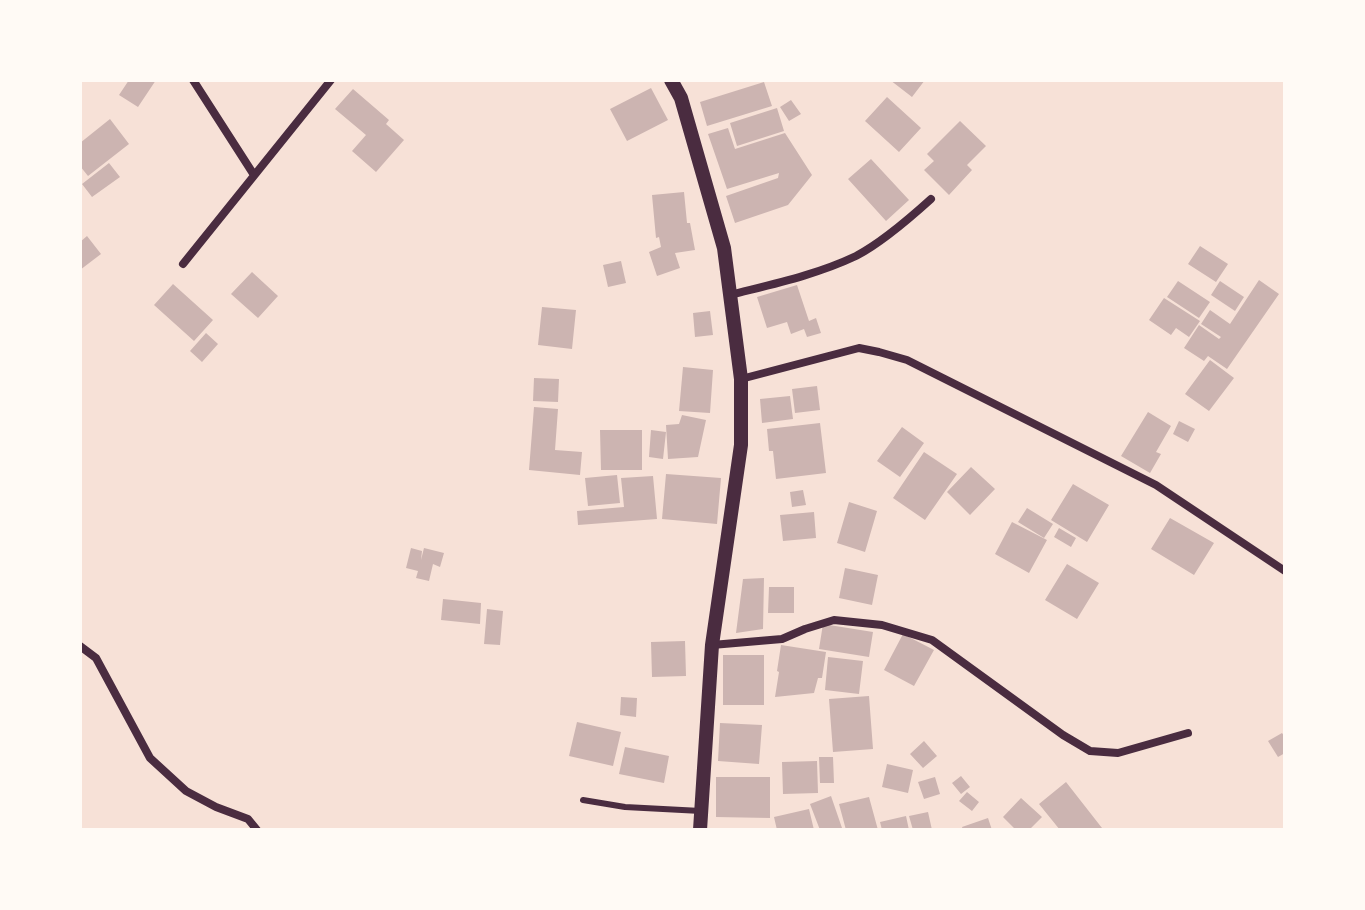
<!DOCTYPE html>
<html>
<head>
<meta charset="utf-8">
<style>
  body { margin:0 }
  #map { position:relative; width:1365px; height:910px; overflow:hidden; background:#f7e1d7; font-family:"Asap Condensed",sans-serif }
  canvas { display:block }
  .frame { position:absolute; inset:0; border:82px solid #fffaf5; pointer-events:none }
</style>
</head>
<body>
<div id="map">
<canvas width="1365" height="910"></canvas>
<div class="frame"></div>
</div>
<script>
const c = document.querySelector('canvas').getContext('2d');
c.lineJoin = 'round';
function paint(path, color) {
  c.fillStyle = color;
  c.fill(path, 'evenodd');
}
function trace(path, color, width, dash) {
  c.strokeStyle = color;
  c.lineWidth = width;
  c.lineCap = dash ? 'butt' : 'round';
  c.setLineDash(dash || []);
  c.stroke(path);
}
paint(new Path2D(`
  M129,80H156L138,107L119,95Z
  M890,80H925L912,97Z
  M764,82L772,106L707,126L700,102Z
  M651,88L668,120L627,141L610,109Z
  M353,89L389,120L386,124L404,140L376,172L352,151L366,135L335,109Z
  M887,97L921,128L899,152L865,121Z
  M791,100L801,114L789,121L780,107Z
  M777,108L784,131L737,146L730,123Z
  M110,119L129,144L88,176L80,166V143Z
  M960,121L986,146L967,165L972,170L949,195L924,170L934,161L927,154Z
  M728,128L735,149L785,133L812,175L788,205L735,223L726,196L778,178L779,173L727,189L708,134Z
  M871,159L909,200L886,221L848,179Z
  M109,163L120,177L92,197L82,184Z
  M684,192L687,223H690L695,250L675,253L680,268L657,276L649,252L661,247L659,237L656,238L652,195Z
  M87,236L101,254L80,270V242Z
  M1200,246L1228,264L1216,282L1188,264Z
  M621,261L626,283L608,287L603,265Z
  M252,272L278,296L258,318L231,294Z
  M1259,280L1279,294L1227,369L1208,356L1204,361L1184,348L1199,325L1219,339L1221,337L1201,324L1210,310L1230,324Z
  M1178,281L1210,302L1199,318L1167,297Z
  M1220,281L1244,297L1235,311L1211,295Z
  M173,284L213,320L194,341L154,305Z
  M797,285L809,321L816,318L821,333L807,337L804,329L791,334L787,322L767,328L757,297Z
  M1164,298L1200,321L1189,337L1176,328L1171,335L1149,320Z
  M542,307L576,310L572,349L538,345Z
  M710,311L713,335L695,337L693,313Z
  M206,333L218,344L202,362L190,351Z
  M1210,360L1234,378L1209,411L1185,394Z
  M683,367L713,370L710,413L679,411Z
  M534,378L559,379L558,402L533,401Z
  M817,386L820,410L795,413L792,389Z
  M790,396L793,419L762,423L760,399Z
  M534,407L558,409L555,450L582,452L580,475L529,470Z
  M1148,412L1171,426L1156,452L1161,454L1150,473L1121,456Z
  M682,415L706,420L698,457L668,459L666,425L679,424Z
  M1179,421L1195,429L1188,442L1173,434Z
  M820,423L826,473L776,479L773,451H769L767,429Z
  M902,427L924,443L900,477L877,461Z
  M600,430H642V470H601Z
  M651,430L666,432L663,459L649,457Z
  M924,452L957,474L925,520L893,498Z
  M971,467L995,489L970,515L947,492Z
  M666,474L721,478L717,524L662,519Z
  M617,475L620,503L588,506L585,478Z
  M653,476L657,519L578,525L577,511L624,507L621,478Z
  M1073,484L1109,505L1087,542L1051,520Z
  M803,490L806,505L792,507L790,492Z
  M849,502L877,511L865,552L837,543Z
  M1027,508L1053,524L1044,538L1018,522Z
  M814,512L816,538L783,541L780,515Z
  M1170,518L1214,543L1194,575L1151,549Z
  M1012,522L1047,540L1029,573L995,554Z
  M1059,528L1076,538L1071,547L1054,537Z
  M411,548L422,551L421,560L424,548L444,553L440,567L433,564L429,581L416,578L418,571L406,568Z
  M1067,564L1099,583L1077,619L1045,600Z
  M845,568L878,575L872,605L839,598Z
  M764,578L763,629L736,633L743,579Z
  M769,587H794V613H768Z
  M443,599L481,603L480,624L441,620Z
  M487,609L503,611L500,645L484,644Z
  M823,624L873,632L869,657L819,649Z
  M903,634L934,650L914,686L884,670Z
  M685,641L686,676L652,677L651,642Z
  M781,645L826,652L822,678H818L814,693L775,697L779,672L777,671Z
  M723,655H764V705H723Z
  M828,657L863,661L859,694L825,690Z
  M869,696L873,749L833,752L829,699Z
  M621,697L637,698L636,717L620,715Z
  M577,722L621,732L613,766L569,756Z
  M720,723L762,725L759,764L718,761Z
  M1282,733L1285,737V753L1278,757L1268,741Z
  M924,741L937,756L923,768L910,754Z
  M625,747L669,756L664,783L619,774Z
  M819,757H833L834,783H820Z
  M817,761L818,793L783,794L782,762Z
  M887,764L913,770L908,793L882,787Z
  M961,776L970,787L961,794L952,783Z
  M716,777H770V818L716,817Z
  M935,777L940,794L924,799L918,782Z
  M1066,782L1102,828L1100,830H1060L1039,804Z
  M967,792L979,802L972,811L959,801Z
  M831,796L842,828L836,830H820L810,804Z
  M869,797L878,830H846L839,804Z
  M1021,798L1042,817L1029,830H1016L1003,817Z
  M809,809L814,830H777L774,817Z
  M928,812L932,830H913L909,816Z
  M906,816L909,830H882L880,822Z
  M988,818L992,830H963L962,827Z`), '#ccb4b1');
trace(new Path2D(`
  M583,800L625,807L701,811`), '#4a2c40', 6);
trace(new Path2D(`
  M193,80L254,175
  M183,264L331,80
  M730,295C773,284 816,275 856,256C881,243 910,218 931,199
  M741,379L859,348L879,352L907,360L1156,485L1285,571
  M712,645L782,639L805,629L834,620L882,625L932,640L1063,735L1090,751L1118,753L1188,733
  M80,646L96,658L150,758L186,791L216,807L248,819L257,830`), '#4a2c40', 8);
trace(new Path2D(`
  M671,80L681,98L724,248L741,379V445L712,645L700,830`), '#4a2c40', 14);
</script>
</body>
</html>
